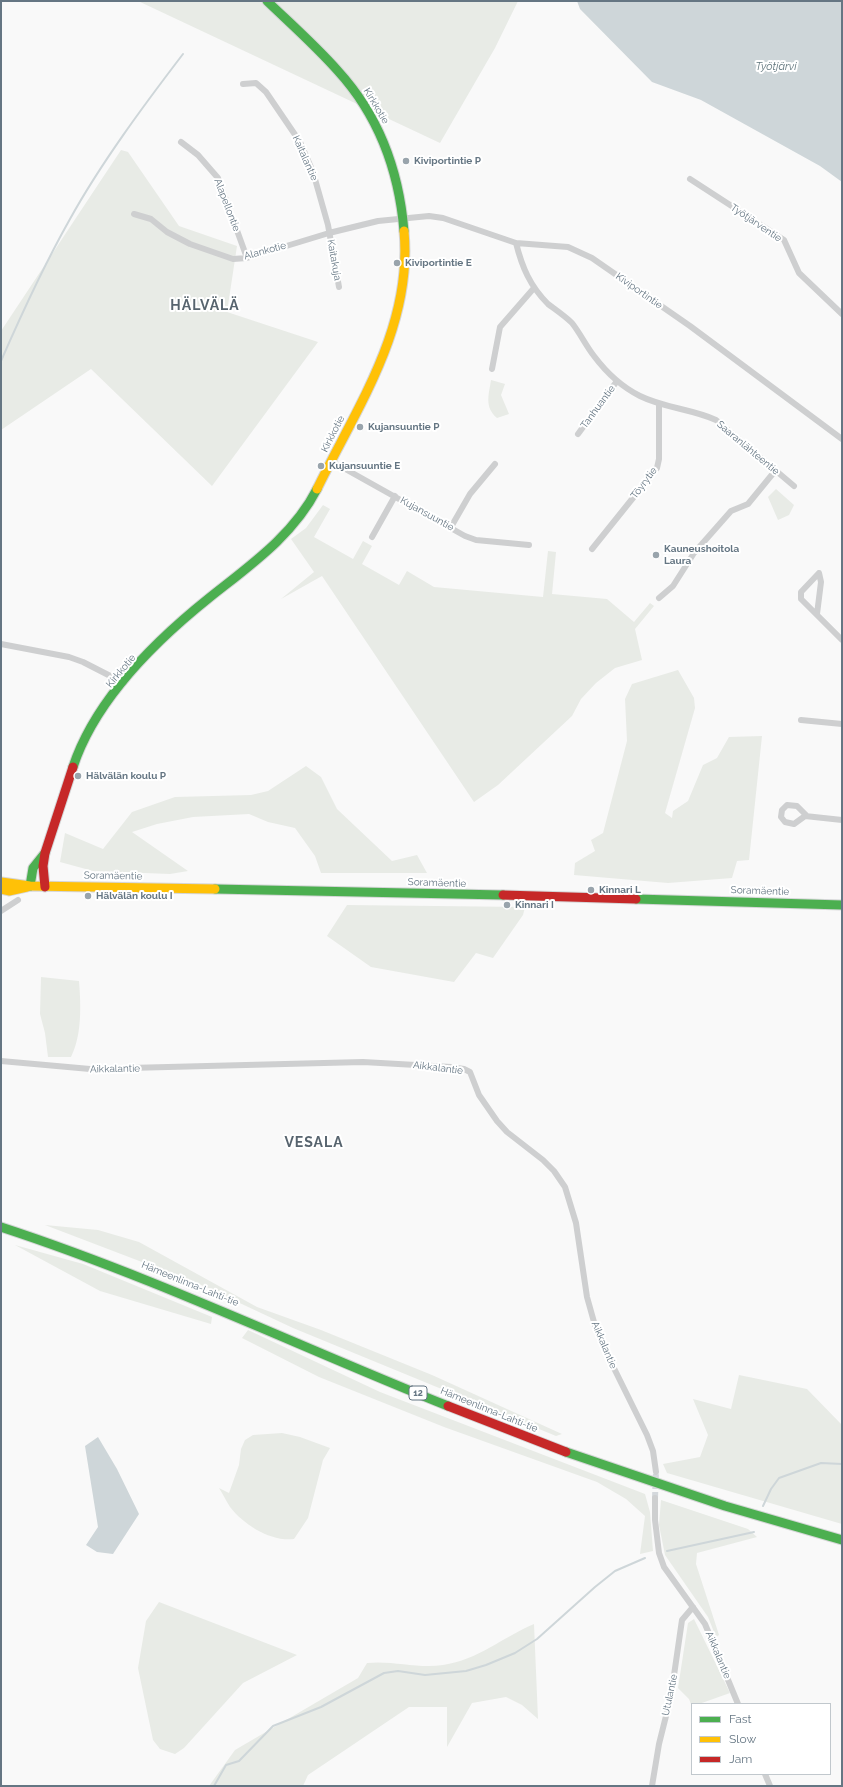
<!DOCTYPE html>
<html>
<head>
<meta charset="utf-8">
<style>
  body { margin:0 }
  #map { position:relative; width:843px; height:1787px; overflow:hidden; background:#f9f9f9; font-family:Raleway,sans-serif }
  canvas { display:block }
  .frame { position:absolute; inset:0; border:2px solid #657683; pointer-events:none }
  .legend { position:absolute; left:691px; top:1703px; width:140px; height:72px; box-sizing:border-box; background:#fff; border:1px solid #c1c8cd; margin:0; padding:5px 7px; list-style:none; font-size:12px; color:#657683 }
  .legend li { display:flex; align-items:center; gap:8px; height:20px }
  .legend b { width:20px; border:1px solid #c1c8cd }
</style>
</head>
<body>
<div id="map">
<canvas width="843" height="1787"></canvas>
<div class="frame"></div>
<ul class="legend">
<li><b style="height:5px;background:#4caf50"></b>Fast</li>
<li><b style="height:5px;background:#ffc107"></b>Slow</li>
<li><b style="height:5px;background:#c62828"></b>Jam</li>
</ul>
</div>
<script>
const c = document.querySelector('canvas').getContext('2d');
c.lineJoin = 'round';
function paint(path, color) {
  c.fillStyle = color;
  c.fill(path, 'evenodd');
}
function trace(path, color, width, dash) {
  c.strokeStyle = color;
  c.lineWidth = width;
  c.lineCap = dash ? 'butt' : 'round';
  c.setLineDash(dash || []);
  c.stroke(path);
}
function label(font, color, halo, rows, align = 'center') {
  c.font = font + ' Raleway,sans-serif';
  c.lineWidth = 4;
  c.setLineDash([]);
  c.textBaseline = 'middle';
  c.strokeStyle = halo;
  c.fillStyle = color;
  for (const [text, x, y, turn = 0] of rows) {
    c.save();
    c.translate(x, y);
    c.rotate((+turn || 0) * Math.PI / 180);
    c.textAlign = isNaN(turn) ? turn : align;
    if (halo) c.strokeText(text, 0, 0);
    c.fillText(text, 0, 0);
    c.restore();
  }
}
paint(new Path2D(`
  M138,1H518L495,48L440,143Z
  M121,150L128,152L179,226L237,246L227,312L318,342L212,486L91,369L1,430V331Z
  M491,380L505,384L501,395L509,414L497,418C484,407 489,394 491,380Z
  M776,489L794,505L789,515L778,520L768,497Z
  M323,505L330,509L314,537L353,559L363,541L372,546L362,564L399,585L407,571L434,587L543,597L548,551L556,552L552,594L607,599L634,622L650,603L654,606L635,629L642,660L615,668L596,683L581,699L572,716L498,785L474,802L322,576L281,599L314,572L291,539L306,528Z
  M678,670L694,698L695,708L665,813L672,818L673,811L688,801L703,765L717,758L729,737L762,736L749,860L737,861L732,878L668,883L574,875L575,863L595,851L591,840L603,833L627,741L625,699L632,684Z
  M306,766L321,777L337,809L392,861L417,855L427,873H321L315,856L295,828L268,822L249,814L193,817L157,824L132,832L188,871L170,874L93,871L60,862L65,833L103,849L132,812L175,797L251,795L268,791Z
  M347,905L525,907L523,915L493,958L476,953L454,982L371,967L327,936Z
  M41,977L79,981C81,1006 82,1035 71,1057H48L45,1033L40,1014Z
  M45,1225L98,1230L139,1242L257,1307L321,1330L432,1375L562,1434L556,1436L293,1328L197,1283Z
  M15,1245L83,1264L212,1317L211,1324L100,1291Z
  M248,1330L380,1392L645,1494L650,1512L653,1551L640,1554L645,1516L626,1499L597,1482L444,1427L319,1377L242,1338Z
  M739,1375L807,1389L842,1425V1524L667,1473L663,1464L700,1457L708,1435L693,1399L731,1409Z
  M282,1433L300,1437L330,1448L323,1460L308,1518L294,1539C271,1542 244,1525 230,1507C226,1501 223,1494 219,1488L229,1493L239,1465L241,1449L245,1440L253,1435Z
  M661,1500L748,1529L757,1537L697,1553L696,1564L719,1635L716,1637L708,1617L665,1555L659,1525Z
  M159,1602L297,1655L243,1683L184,1748L175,1754L160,1749L153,1740L138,1668L146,1621Z
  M694,1619L730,1693L699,1704H692V1707L689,1699L678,1688L688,1623Z
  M534,1624L538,1719L522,1705L506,1697L472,1703L447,1747V1707H409L308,1775L303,1786H209L235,1750L358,1678L367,1663C392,1660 418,1669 443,1665C478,1660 503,1637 534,1624Z`), '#e8ebe6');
paint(new Path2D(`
  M577,1H842V182L820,166L701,100L652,82L580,9Z
  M98,1437L117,1469L139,1514L113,1554L97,1552L86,1545L98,1527L85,1446Z`), '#ced6d9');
trace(new Path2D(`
  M1,361C22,313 44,265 70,219C101,163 144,105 183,54
  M763,1506L771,1489L779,1478L821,1463L842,1464
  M667,1551L754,1532
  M214,1786L226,1765L239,1761L273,1726L321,1707L384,1673L398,1671L425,1675L466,1671L486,1665L515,1653L537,1639L595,1587L615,1571L645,1558`), '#ced6d9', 2);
trace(new Path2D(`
  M655,1498L656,1472`), '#d4d8dc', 6, [6, 3]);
const fast = new Path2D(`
  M267,1C291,24 316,46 338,71C379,116 399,171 404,231
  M73,767C95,700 154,642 209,598C249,566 293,536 317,489
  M30,886L33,868L45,853
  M215,889L503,895
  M636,899L842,905
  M1,1227C154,1277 298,1346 448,1406
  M566,1452L725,1506L842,1540`);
const slow = new Path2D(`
  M317,489C357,407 413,327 404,231
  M1,882L30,886L215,889
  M1,889L9,891L27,887`);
const jam = new Path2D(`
  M45,887L43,866L45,853L73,767
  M503,895L636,899
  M448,1406L566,1452`);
trace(fast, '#d5d6d7', 11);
trace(slow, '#d5d6d7', 11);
trace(jam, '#d5d6d7', 11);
trace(new Path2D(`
  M243,84L256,83L266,92L300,142L313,172L328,225L339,287
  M181,142L198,155L218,178L247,258
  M690,179L784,240L799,273L842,314
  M134,214L151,219L167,232L190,244L233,259L247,258L329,233L378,221L429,216L443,218L516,243L568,247L592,258L690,326L842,439
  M516,243C522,267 530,286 548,304C556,310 565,316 572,323C580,333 586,346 594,356C606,372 622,387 640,396C664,408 692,409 716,420L794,486
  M492,369L500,327L534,288
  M578,434L617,381
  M331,461L465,536L476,540L529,545
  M451,527L470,494L495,464
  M372,537L395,496
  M592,549L657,468L659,459V404
  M659,598L673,586L694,553L731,511L748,504L775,471
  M817,614L821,582L819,573L801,592V599L842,640
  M1,644L69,657L83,662L124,683
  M801,720L842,724
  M807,816L797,806L787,805L782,810L781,817L785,822L794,824L805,816L842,820
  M1,911L18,900
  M1,1061L90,1069L363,1062L451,1067L464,1069L470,1072L479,1095L497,1121L507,1132L543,1160L554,1171L565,1187L576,1223L587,1297L594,1322L601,1342L647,1435L653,1451L656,1472
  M655,1498V1520L659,1553L664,1567L705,1624L738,1704
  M765,1774L770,1786
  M652,1786L659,1744L671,1696L682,1620L693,1607`), '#cecfd0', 6);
trace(fast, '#4caf50', 9);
trace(slow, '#ffc107', 9);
trace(jam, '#c62828', 9);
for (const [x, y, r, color] of [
  [406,161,4,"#99a4ac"],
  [397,263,4,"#99a4ac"],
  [360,427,4,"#99a4ac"],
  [321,466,4,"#99a4ac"],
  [656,555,4,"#99a4ac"],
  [78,776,4,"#99a4ac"],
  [591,890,4,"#99a4ac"],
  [88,896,4,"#99a4ac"],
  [507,905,4,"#99a4ac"]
]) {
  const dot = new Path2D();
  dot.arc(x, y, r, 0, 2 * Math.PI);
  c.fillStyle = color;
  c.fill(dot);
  trace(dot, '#fff', 1.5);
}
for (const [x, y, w] of [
  [418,1393,18]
]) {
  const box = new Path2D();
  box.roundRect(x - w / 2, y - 7, w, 14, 3);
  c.fillStyle = '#fff';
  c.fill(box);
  trace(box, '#657683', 1);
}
label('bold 9px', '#657683', null, [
  ["12",418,1393]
]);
label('10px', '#657683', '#fff', [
  ["Kirkkotie",376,106,59],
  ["Kaitalantie",305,158,66],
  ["Alapellontie",227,205,69],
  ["Työtjärventie",756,223,34],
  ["Alankotie",265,251,-15],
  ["Kaitakuja",334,260,80],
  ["Kiviportintie",639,291,35],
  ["Tanhuantie",598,407,-54],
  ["Kirkkotie",333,434,-63],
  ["Saaranlähteentie",748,448,40],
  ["Töyrytie",644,483,-53],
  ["Kujansuuntie",427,514,29],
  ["Kirkkotie",121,671,-50],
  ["Soramäentie",113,876,1],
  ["Soramäentie",437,883,2],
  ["Soramäentie",760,891,2],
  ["Aikkalantie",438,1068,7],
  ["Aikkalantie",115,1069,-1],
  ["Hämeenlinna-Lahti-tie",190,1284,22],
  ["Aikkalantie",604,1345,67],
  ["Hämeenlinna-Lahti-tie",489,1410,22],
  ["Aikkalantie",718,1655,67],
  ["Utulantie",670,1695,-78]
]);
label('bold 10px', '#657683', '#fff', [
  ["Kiviportintie P",414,161],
  ["Kiviportintie E",405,263],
  ["Kujansuuntie P",368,427],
  ["Kujansuuntie E",329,466],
  ["Kauneushoitola",664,549],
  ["Laura",664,561],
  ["Hälvälän koulu P",86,776],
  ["Kinnari L",599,890],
  ["Hälvälän koulu I",96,896],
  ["Kinnari I",515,905]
], 'left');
label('italic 11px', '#60757c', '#fff', [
  ["Työtjärvi",776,67]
]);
c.letterSpacing = '1px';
label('bold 14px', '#57646e', '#fff', [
  ["HÄLVÄLÄ",205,306],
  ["VESALA",314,1143]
]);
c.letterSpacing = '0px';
</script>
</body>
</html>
